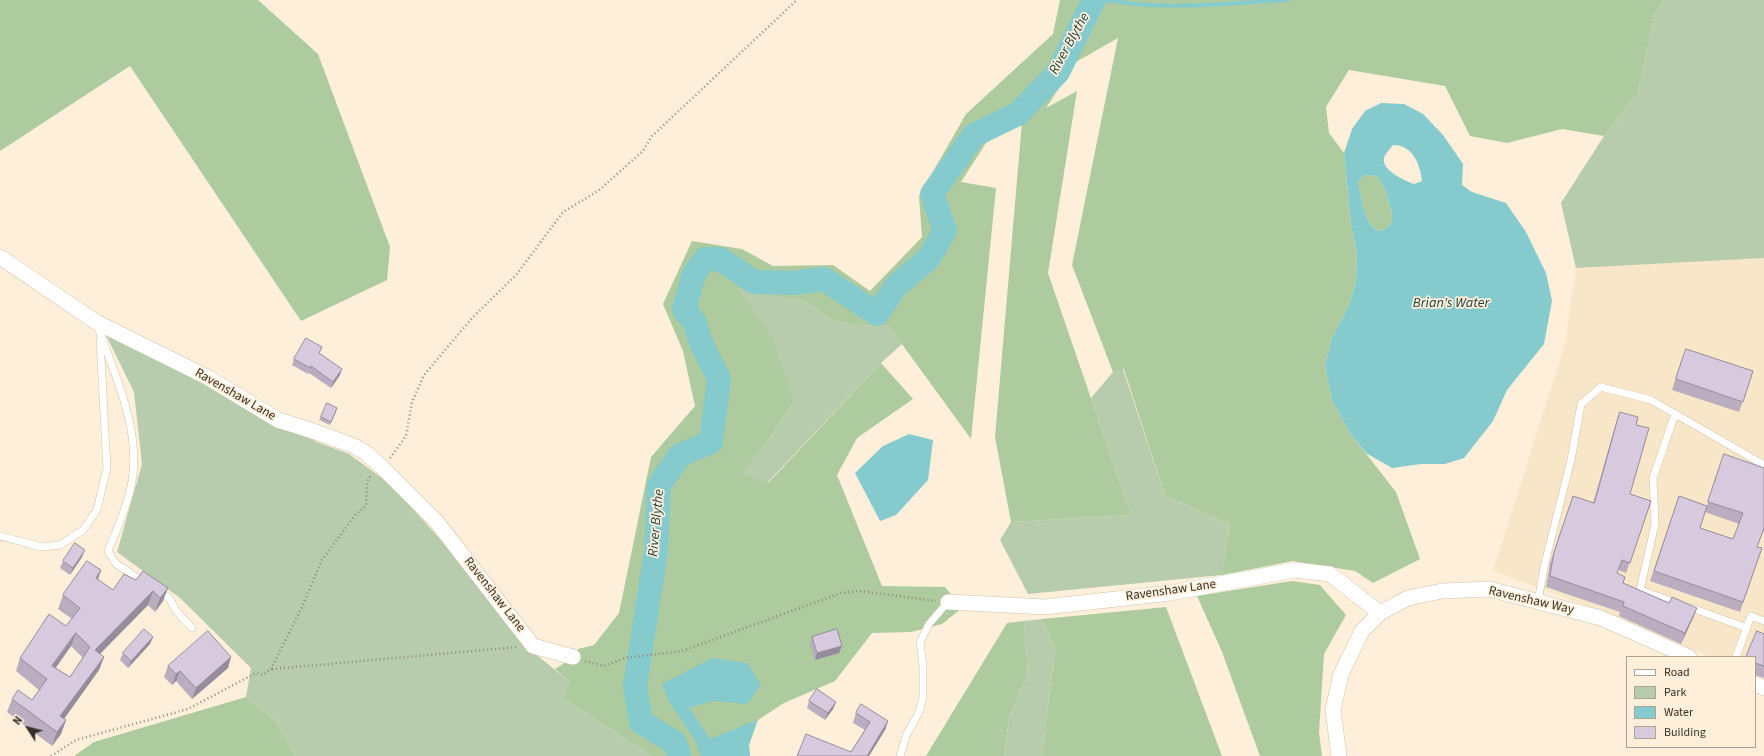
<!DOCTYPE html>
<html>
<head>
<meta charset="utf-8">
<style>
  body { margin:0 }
  #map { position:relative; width:1764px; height:756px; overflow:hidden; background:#fdefd9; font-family:"Source Sans 3",sans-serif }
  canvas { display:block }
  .legend { position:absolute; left:1626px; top:656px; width:130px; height:92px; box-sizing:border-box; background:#fdefd9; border:1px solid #ada392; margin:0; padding:5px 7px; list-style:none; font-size:12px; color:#363128 }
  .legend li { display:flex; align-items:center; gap:8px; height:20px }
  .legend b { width:20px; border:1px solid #ada392 }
  .north { position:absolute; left:8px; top:708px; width:40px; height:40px; -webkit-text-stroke:3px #fdefd9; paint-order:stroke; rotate:306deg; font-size:11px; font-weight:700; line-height:16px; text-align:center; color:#363128 }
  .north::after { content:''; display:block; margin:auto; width:14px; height:18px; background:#363128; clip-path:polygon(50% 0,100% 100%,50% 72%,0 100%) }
</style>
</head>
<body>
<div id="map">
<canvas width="1764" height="756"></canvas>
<ul class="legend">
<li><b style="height:5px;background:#fff"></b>Road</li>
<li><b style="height:11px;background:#b7ccac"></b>Park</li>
<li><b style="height:11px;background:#85cacd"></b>Water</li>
<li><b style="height:11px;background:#d7c9de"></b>Building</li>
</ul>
<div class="north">N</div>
</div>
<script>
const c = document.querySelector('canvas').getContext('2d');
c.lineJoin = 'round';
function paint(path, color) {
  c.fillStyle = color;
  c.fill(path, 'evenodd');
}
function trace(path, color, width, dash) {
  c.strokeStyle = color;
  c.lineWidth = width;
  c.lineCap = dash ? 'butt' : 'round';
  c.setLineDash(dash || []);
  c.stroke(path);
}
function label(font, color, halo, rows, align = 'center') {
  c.font = font + ' "Source Sans 3",sans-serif';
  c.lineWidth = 3.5;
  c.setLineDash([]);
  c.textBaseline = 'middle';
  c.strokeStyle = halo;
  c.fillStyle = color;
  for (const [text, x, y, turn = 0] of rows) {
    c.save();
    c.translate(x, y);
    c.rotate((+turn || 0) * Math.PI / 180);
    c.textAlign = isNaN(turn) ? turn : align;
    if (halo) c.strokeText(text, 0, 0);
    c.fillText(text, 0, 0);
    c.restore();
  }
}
paint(new Path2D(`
  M1764,258V679L1755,676V657H1710L1577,602L1493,571L1565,344L1576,268Z`), '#f8e6c9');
paint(new Path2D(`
  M1664,0H1764V258L1576,268L1561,203L1604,136L1638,93L1655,13Z
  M736,287L804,301L831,319L857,326L888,325L902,344L881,363L768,482L740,474L770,438L794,401Z
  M105,333L317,442L349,454L390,484L440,539L528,648L570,682L561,697L652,756H295L277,722L246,697L251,668L180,598L117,552L142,464L134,392Z
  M1123,369L1165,496L1230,524L1222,575L1028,594L1000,540L1011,522L1131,515L1091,398L1113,372Z
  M1042,619L1055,648L1042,756H1004L1009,718L1028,672L1024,621Z`), '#b7ccac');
paint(new Path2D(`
  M0,0H258L318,54L390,247L387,280L301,321L130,66L0,151Z
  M1060,0H1664L1655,13L1638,93L1604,136L1562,129L1507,143L1470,136L1445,86L1349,70L1326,107L1329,133L1344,153L1351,225L1357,253L1356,281L1349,305L1332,338L1325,367L1332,400L1350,433L1396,492L1420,559L1373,583L1355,571L1293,561L1222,575L1230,524L1165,496L1124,369L1113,372L1072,265L1118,38L1076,62L1046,108L1077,91L1048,273L1131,515L1011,522L995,437L1022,122L986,143L961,182L996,188L971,439L888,325L857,326L831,319L804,301L737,288L772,337L794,401L770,438L741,474L769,482L881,363L913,399L857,438L837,475L882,586L945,587L962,608L942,624L911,632L872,633L835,681L784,703L758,720L749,745L750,756H652L561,697L570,682L555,669L569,660L578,649L594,645L619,613L651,457L695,406L683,351L663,304L692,241L742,249L773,266L833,265L870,291L922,237L919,196L966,114L1053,34Z
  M1364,175L1376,176C1385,187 1385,188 1388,201C1393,216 1397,227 1378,231C1363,223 1362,198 1358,182Z
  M1292,581L1320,585L1346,615L1324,654L1319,732L1322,756H1260L1222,652L1197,596Z
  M1166,607L1222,756H1042L1055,648L1042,619Z
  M1024,621L1028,672L1009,718L1004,756H926L1007,623Z
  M246,697L277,722L295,756H74L94,742Z`), '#adcb9e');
paint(new Path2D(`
  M1381,103L1404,104L1423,114L1443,135L1463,164L1462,185L1472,192L1506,203L1526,232L1546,273L1552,301L1544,344L1507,390L1493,421L1464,458L1445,464H1421L1392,468L1366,453L1350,433L1332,400L1325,367L1332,338L1349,305L1356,281L1357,253L1351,225L1344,153L1352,129L1365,111ZM1393,145C1413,145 1420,164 1422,181L1414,184C1405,181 1381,170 1384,158C1385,154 1390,149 1393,145ZM1364,175L1376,176C1385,186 1385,189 1388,201C1393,215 1397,227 1378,231C1363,223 1362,198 1358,182Z
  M909,434L933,440L928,480L896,515L880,521L855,473L883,446Z
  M712,658L747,663L761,685L747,704L712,701L689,708L710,739L757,720L749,745L750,756H701L695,740L669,702L662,684Z`), '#85cacd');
trace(new Path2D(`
  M1106,0C1163,11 1229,3 1288,0`), '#85cacd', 4);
trace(new Path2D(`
  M679,756L675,743L641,722L635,686L656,551L659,485L680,455L711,442L719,379L701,343L695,323L684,309L694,274L705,259H720L754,282L793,283L824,279L877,314L896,286L928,259L945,231L932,194L974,135L1018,114L1058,72L1094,0`), '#85cacd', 24);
const lane = new Path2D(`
  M97,324C114,374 141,428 132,481C128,505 117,529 108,551L116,564L146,583
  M1675,414L1653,478L1655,524L1640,590L1679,604
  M0,536L41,547L60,545L83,530L97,510L107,468L100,341
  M158,591L169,598L177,612L192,628
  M1538,602L1544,567L1571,460L1581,404L1601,387L1651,400L1764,465
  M1689,607L1747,628
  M1736,657L1751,616L1764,621
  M900,756L906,736L919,712L923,697V666L920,642L929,624L948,602`);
const street = new Path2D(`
  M0,257L96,322L207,377L278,420L313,431L354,446L366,453L382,467L436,521L533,646L573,657
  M948,602L1045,607L1170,593L1295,570L1330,574L1380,613
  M1755,684L1764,688
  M1339,756L1333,710L1341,674L1362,631L1380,613L1408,598L1442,591L1489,589L1601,618L1689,657`);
trace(lane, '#cfc2ac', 8);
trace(street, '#cfc2ac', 16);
trace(new Path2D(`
  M390,458L406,436L412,402L424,375L472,318L516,275L563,212L598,191L643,151L652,136L797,0
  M585,661L604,666L625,658L682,651L841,593L860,591L936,601
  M272,669L518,647
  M51,756L76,740L188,709L256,673L263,675L271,669L302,607L322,560L356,514L366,506L367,482L371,475`), '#92897a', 2.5, [1, 3]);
trace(lane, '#fff', 7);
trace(street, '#fff', 15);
paint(new Path2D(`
  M319,353L340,375L331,388L309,373L308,374L292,365L294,359Z
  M1682,359L1753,371L1739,412L1672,390Z
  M336,412L330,425L319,420L321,417Z
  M1620,412L1636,425L1630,494L1651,501L1626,573L1618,570L1617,573L1623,583L1669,603L1697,608L1693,618L1681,644L1619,616L1620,612L1546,587L1550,563L1573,496L1593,503L1616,423Z
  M1720,465L1764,468V532H1763L1757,547L1762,548L1740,612L1650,581L1679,496L1707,506ZM1705,512L1739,524L1733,539L1700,528Z
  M82,557L70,575L60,568L63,561Z
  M101,570L98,580L113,590L136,580L143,571L163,601L155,612L148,605L100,654L104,657L99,670L64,719L66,720L61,734L52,746L7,712L12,699L32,700L39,690L16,671L20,658L66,626L72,619L58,609L63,595ZM71,646L83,658L70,677L56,668Z
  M1764,634V678L1755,675V657Z
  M153,637L150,644L128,668L120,660L123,653Z
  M812,637L842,646L839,653L815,660L810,644Z
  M231,657L228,668L192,699L176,681L172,685L164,677L168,666Z
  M809,701L836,702L833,709L825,720L807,708Z
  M856,713L888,721L885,730L869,756H797L851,752L865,730L853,723Z`), '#b9adbf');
paint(new Path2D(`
  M342,369L340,375L331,388L333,382Z
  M85,550L82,557L70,575L73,568Z
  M101,570L96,584V578Z
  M168,588L163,601L155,612L160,598Z
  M153,591L148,605L90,664L95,650Z
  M1697,608L1693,618L1681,644L1685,633Z
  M76,633L71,646L47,679L52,666Z
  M153,637L150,644L128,668L131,661Z
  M842,646L839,653L815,660L817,653Z
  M104,657L99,670L56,730L60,716Z
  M231,657L228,668L192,699L196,688Z
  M180,671L176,681L172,685L176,674Z
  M836,702L833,709L825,720L828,713Z
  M66,720L61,734L52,746L57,732Z
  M888,721L885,730L869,756H867Z`), '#968d9b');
const building = new Path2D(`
  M306,338L322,347L319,353L342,369L333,382L311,366L310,368L294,359Z
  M1686,349L1753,371L1743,402L1676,379Z
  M327,403L337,408L331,422L321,417Z
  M1620,412L1638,417L1636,425L1649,428L1630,494L1651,501L1630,563L1622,560L1617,573L1625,577L1623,583L1669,603L1672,597L1697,608L1685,633L1623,606L1624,602L1550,576L1554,552L1573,496L1594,503Z
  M1724,454L1764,468V528L1757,547L1762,548L1743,602L1654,571L1679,496L1707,506L1700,528L1733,539L1743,513L1708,502Z
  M75,543L85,550L73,568L63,561Z
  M87,561L101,570L96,578L113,590L124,574L136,580L143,571L168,588L160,598L153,591L95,650L104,657L60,716L66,720L57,732L12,699L18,690L32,700L47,679L20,658L49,614L66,626L80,608L63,595ZM76,633L90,647L70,677L52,666Z
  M144,629L153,637L131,661L123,653Z
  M837,629L842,646L817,653L812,637Z
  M208,631L231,657L196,688L180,671L176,674L168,666Z
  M1757,631L1764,634V666L1755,663V657H1746Z
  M817,689L836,702L828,713L809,701Z
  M861,704L888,721L867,756H797L806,734L851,752L870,722L856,713Z`);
paint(building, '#d7c9de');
trace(building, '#968d9b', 1);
label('13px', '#363128', '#fdefd9', [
  ["Ravenshaw Lane",235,395,30],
  ["Ravenshaw Lane",1171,591,-8],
  ["Ravenshaw Lane",494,595,52],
  ["Ravenshaw Way",1531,601,13]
]);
label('italic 14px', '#183b3c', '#fdefd9', [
  ["River Blythe",1070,44,-61],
  ["Brian's Water",1451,304],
  ["River Blythe",657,523,-85]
]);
</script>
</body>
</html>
